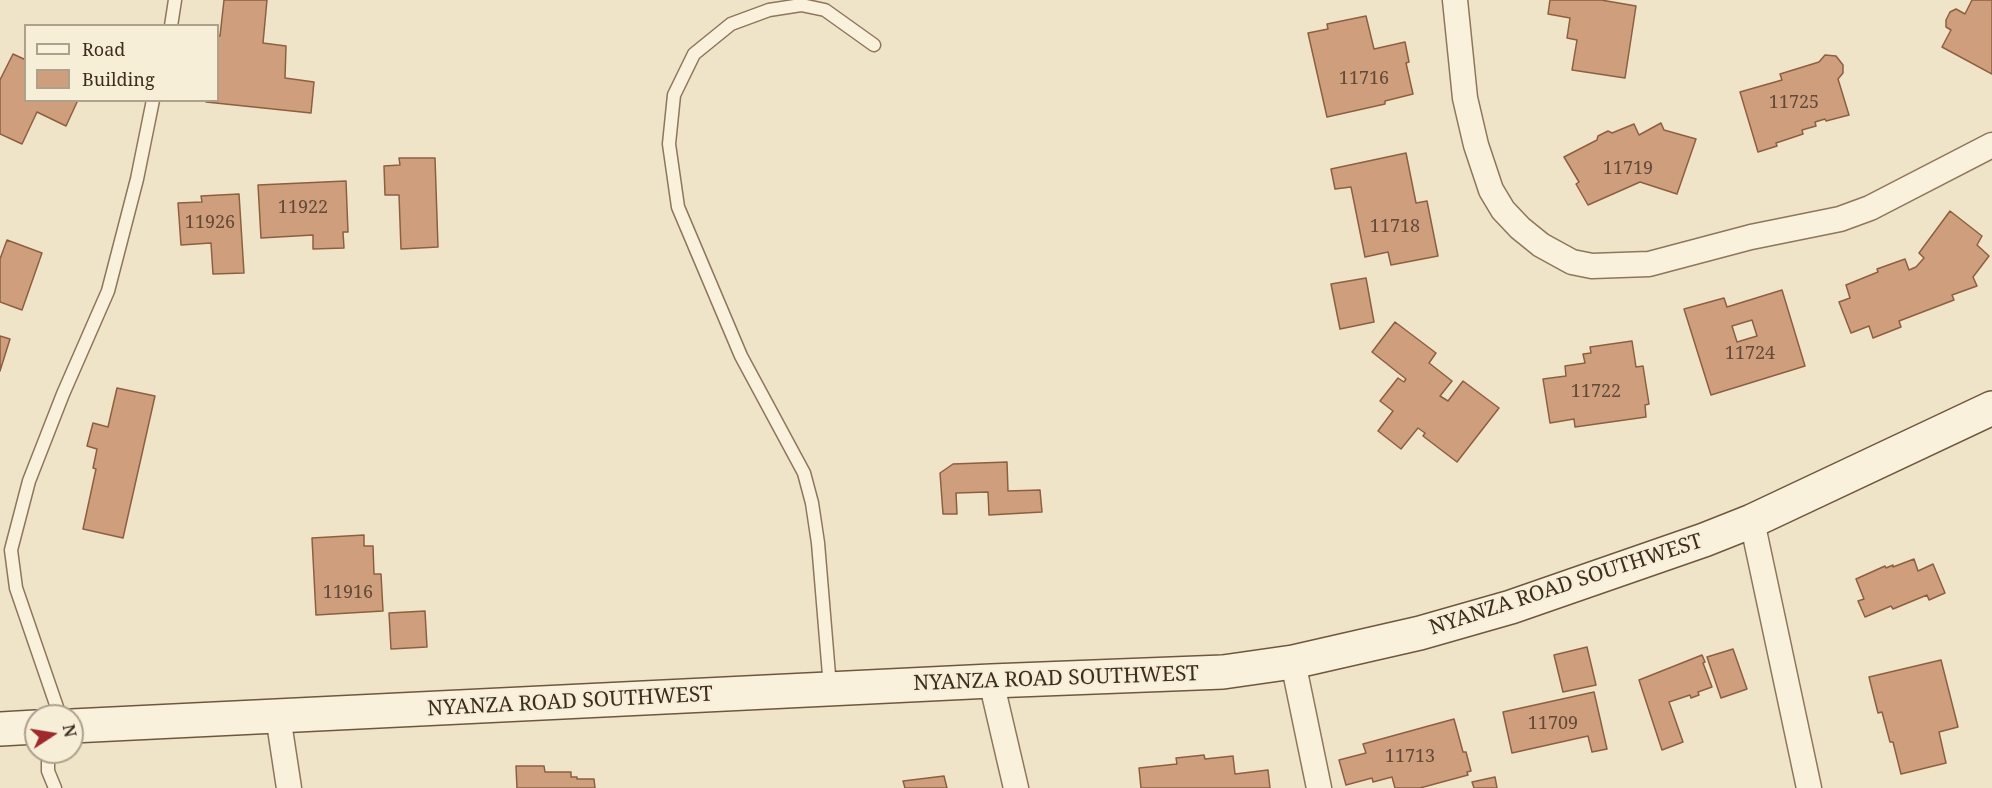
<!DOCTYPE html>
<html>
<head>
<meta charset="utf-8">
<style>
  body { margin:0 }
  #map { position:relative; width:1992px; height:788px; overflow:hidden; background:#f0e4c8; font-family:"Noto Serif",serif }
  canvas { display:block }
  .legend { position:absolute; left:24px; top:24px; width:195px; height:78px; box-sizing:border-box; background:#f7eed8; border:2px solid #ada18e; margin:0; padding:8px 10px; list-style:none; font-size:18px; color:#3d2e20 }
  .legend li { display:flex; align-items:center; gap:12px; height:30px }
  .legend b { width:30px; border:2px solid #ada18e }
  .north { position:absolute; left:24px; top:704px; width:60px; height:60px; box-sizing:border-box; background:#f7eed8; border:2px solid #ada18e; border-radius:50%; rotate:78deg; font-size:16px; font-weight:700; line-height:24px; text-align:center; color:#3d2e20 }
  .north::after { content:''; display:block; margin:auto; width:21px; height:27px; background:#9e2a2b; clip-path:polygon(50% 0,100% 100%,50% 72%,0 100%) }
</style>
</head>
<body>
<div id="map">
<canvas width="1992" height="788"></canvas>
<ul class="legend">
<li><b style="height:8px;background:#faf1dc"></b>Road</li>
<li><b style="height:16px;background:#cf9f7d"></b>Building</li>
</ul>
<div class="north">N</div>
</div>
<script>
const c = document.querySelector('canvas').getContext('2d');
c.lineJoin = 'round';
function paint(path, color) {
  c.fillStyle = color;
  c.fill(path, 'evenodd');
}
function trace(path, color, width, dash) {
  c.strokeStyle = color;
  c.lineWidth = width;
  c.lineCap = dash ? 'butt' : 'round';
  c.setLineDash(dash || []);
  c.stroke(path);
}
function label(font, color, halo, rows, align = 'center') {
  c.font = font + ' "Noto Serif",serif';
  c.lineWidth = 4.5;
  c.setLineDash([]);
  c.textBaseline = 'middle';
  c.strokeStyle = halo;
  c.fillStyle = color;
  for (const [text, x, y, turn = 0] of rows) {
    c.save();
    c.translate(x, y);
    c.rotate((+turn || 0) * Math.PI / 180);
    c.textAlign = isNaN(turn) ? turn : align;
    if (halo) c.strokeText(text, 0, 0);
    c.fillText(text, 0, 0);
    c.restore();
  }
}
const building = new Path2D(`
  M224,0H267L263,43L286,46L285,78L314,82L311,113L206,102L218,100V36H220Z
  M1550,0H1601L1636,6L1625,78L1572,70L1577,40L1567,38L1570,18L1548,14Z
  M1972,0H1992V74L1942,47L1951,30L1946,27V20L1950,12L1956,9L1965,14Z
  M1366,16L1374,49L1405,42L1409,62L1406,63L1413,94L1385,101V104L1327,117L1308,33L1328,29L1327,24Z
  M13,54L26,60V100H78L66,126L37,112L22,144L0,134V80Z
  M1825,55L1836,56L1843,65V73L1838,79L1849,115L1826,121L1825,119L1815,122L1816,126L1802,130L1803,134L1776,143L1777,146L1758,152L1740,92L1782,80L1780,74L1819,62Z
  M1661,123L1664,130L1696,139L1677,194L1640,182L1588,205L1576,184L1579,182L1564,157L1597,140L1598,136L1608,131L1612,133L1634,124L1639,135Z
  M1406,153L1416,203L1427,201L1438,256L1391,265L1388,252L1365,257L1351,187L1335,189L1331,169Z
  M399,158H435L438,247L401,249L399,195H385L384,166L400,165Z
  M346,181L348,232H343L344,248L313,249V235L261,238L258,185Z
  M239,194L244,273L213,274L211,243L181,245L178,203L202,202L201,196Z
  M1950,211L1982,236L1977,245L1989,256L1973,277L1977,286L1952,295L1954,300L1899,321L1901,327L1873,338L1869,326L1851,333L1839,302L1850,298L1846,285L1878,272L1877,269L1905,259L1909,270L1916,267L1924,258L1919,253Z
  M7,240L42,253L22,310L0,302V259Z
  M1366,278L1374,322L1340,329L1331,284Z
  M1782,290L1805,366L1711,395L1684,309L1724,298L1727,307ZM1752,320L1757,336L1737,342L1732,326Z
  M1395,322L1436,353L1429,363L1452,381L1440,396L1448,401L1463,381L1499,408L1457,462L1423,436L1425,433L1418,428L1401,449L1378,431L1393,411L1380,401L1398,378L1404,382L1406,379L1372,352Z
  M0,336L10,339L0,371Z
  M1632,341L1636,367L1643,366L1649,404L1645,405L1646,417L1575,427L1574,419L1550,423L1543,379L1566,376L1565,366L1585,363L1583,354L1591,353L1590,347Z
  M117,388L155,396L123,538L83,529L96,469L93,468L97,449L87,446L93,423L108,427Z
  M1007,462L1008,491L1040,490L1042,512L989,515L988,492L956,493L957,514H943L940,473L953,464Z
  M364,535V546H373L374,574H381L383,611L316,615L312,538Z
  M1914,559L1918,571L1933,564L1945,593L1929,600L1927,595L1893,609L1891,606L1865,617L1858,601L1864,599L1856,579L1885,566L1886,568L1893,565V567Z
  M425,611L427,647L391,649L389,613Z
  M1587,647L1596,685L1563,692L1554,655Z
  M1733,649L1747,689L1721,698L1707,657Z
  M1702,655L1705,662L1703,663L1712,687L1698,692L1699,695L1691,698L1690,695L1669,702L1683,742L1662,750L1639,680Z
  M1941,660L1958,727L1939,732L1946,763L1901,774L1893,742H1890L1882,712L1878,713L1869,677Z
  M1594,692L1607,749L1592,752L1588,736L1512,753L1503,712Z
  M1454,719L1463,752H1466L1471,771L1467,772L1468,775L1420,788H1395L1392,777L1373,782L1372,778L1346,785L1339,760L1366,753L1363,744Z
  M1204,755L1205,759L1233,756L1235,774L1268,770L1270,788H1141L1139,768L1177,764L1176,758Z
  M516,766H544L545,772H571V777H577V779H594L595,788H517Z
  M944,776L947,788H905L903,781Z
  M1495,777L1497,788H1474L1472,782Z`);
paint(building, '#cf9f7d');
trace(building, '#8d5f41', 1.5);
const lane = new Path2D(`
  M171,26L175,0
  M830,687L818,543L812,503L804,473L741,356L678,207L669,144L674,95L694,54L731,24L769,10L801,5L825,10L874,45
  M60,716L16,588L11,550L29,481L63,394L108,291L137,179L153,100
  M48,752V771L55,788`);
const street = new Path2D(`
  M1455,0L1465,98L1476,145L1491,190L1503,210L1520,228L1541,245L1572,262L1592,266L1649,264L1751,237L1840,219L1870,208L1992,145
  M1752,521L1809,788
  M1293,662L1319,788
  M991,681L1016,788
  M278,716L289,788`);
const secondary = new Path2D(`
  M72,726L991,681L1223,672L1293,662L1420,633L1511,607L1704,540L1752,521L1992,408
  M0,729L36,727`);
trace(lane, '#8d765c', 15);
trace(street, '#8d765c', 27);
trace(secondary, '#6f573f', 36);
trace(lane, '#faf1dc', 12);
trace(street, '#faf1dc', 24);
trace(secondary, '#faf1dc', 33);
label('18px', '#624a37', null, [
  ["11716",1364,79],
  ["11725",1794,103],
  ["11719",1628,169],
  ["11922",303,208],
  ["11926",210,223],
  ["11718",1395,227],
  ["11724",1750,354],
  ["11722",1596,392],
  ["11916",348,593],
  ["11709",1553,724],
  ["11713",1410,757]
]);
label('21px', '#3d2e20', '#f7eed8', [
  ["NYANZA ROAD SOUTHWEST",1566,585,-18],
  ["NYANZA ROAD SOUTHWEST",1056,679,-2],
  ["NYANZA ROAD SOUTHWEST",570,702,-3]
]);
</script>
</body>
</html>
